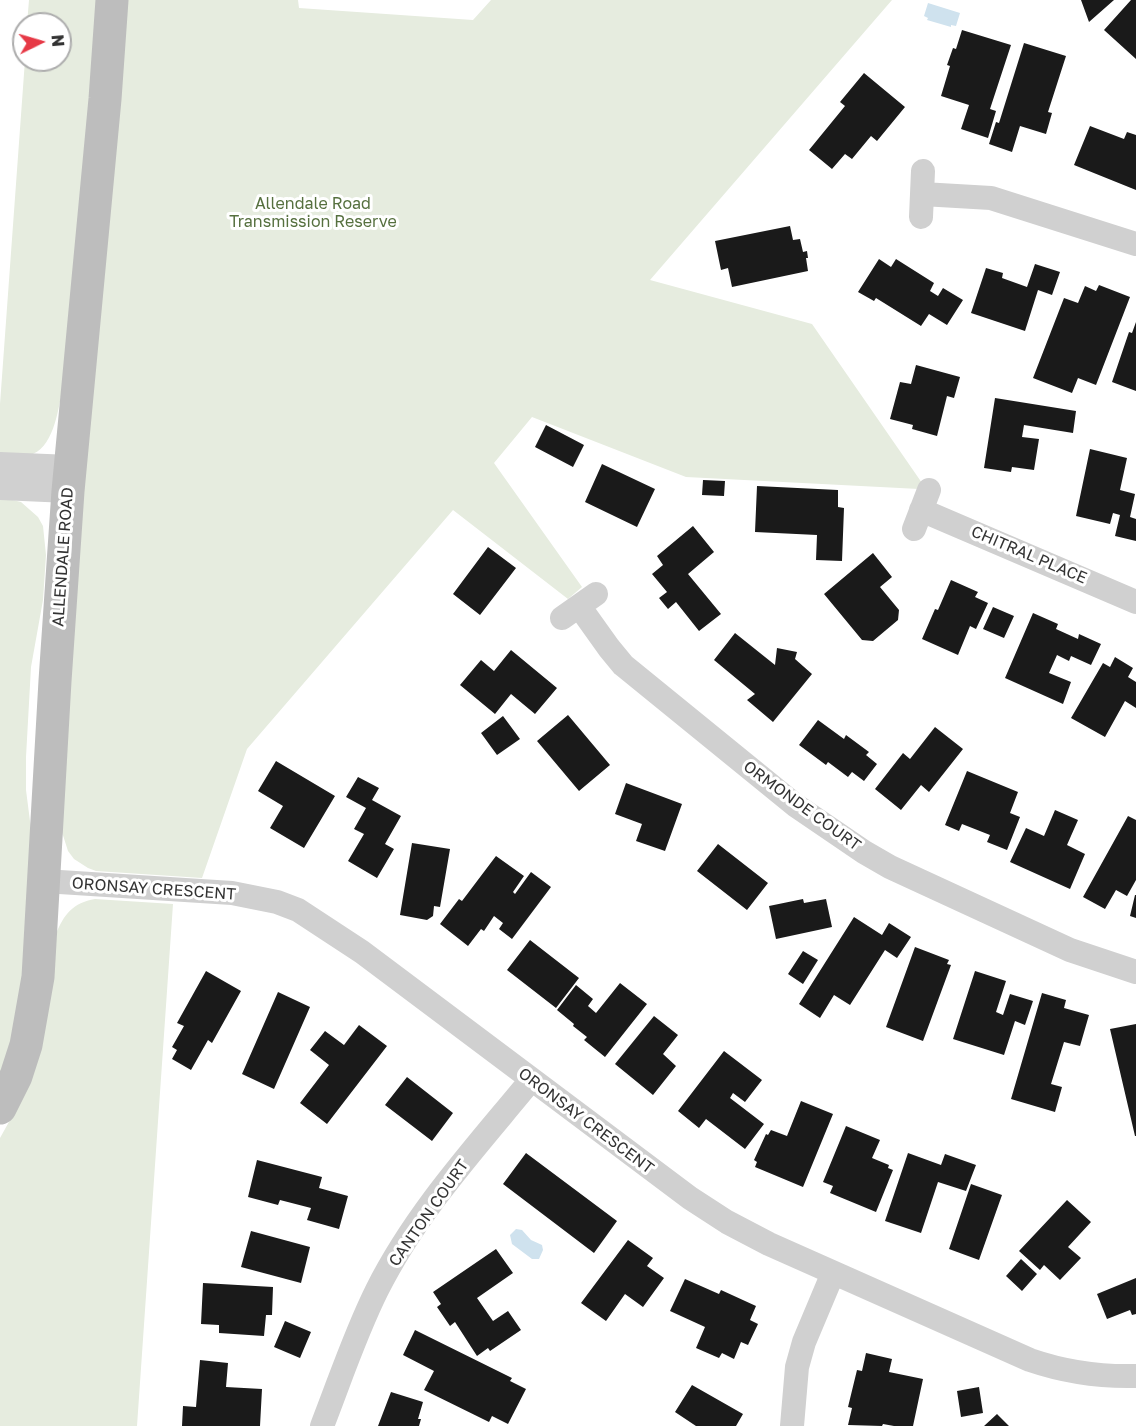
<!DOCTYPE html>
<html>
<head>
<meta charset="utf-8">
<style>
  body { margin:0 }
  #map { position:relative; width:1136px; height:1426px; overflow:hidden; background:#fff; font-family:"Golos Text",sans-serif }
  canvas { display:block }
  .north { position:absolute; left:12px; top:12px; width:60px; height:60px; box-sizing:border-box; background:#fff; border:2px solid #adadad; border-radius:50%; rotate:85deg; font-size:16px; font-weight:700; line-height:24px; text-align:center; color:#333 }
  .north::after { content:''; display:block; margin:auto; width:21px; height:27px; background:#e63946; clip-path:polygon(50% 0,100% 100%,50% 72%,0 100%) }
</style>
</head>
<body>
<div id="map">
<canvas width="1136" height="1426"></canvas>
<div class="north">N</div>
</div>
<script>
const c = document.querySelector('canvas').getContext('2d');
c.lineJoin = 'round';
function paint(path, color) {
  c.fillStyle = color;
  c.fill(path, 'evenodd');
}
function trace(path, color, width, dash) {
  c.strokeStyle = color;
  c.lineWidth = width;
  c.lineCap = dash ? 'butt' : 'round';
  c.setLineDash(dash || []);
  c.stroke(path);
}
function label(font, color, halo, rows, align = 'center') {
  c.font = font + ' "Golos Text",sans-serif';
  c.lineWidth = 6;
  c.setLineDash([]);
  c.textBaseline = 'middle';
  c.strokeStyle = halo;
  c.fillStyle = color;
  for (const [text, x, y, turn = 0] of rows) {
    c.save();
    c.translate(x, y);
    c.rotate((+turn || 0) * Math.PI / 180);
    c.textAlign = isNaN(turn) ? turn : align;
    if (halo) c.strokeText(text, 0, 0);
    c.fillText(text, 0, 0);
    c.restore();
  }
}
paint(new Path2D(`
  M29,0H100L62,391C58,411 53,450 29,455C20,457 9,456 0,456V404L25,60H60V24H27Z
  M127,0H298L299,8L473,20L491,0H892L650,280L812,324L922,483L919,489L686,477L532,417L494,463L582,587L568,599L453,510L247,749L202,878L96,871L88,868L74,859L68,851L61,829L63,730Z
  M0,497L21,502L38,517L43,526L46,555L43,600L31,667L26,757V790L31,829L26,947L15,1028L0,1074Z
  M95,899L173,904L137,1426H0V1138L15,1111L56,934C64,914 73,903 95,899Z`), '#e6ecdf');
paint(new Path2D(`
  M928,3L960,13L956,26L951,25V27L927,20L928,18L924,16Z
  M516,1229L522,1230L531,1240L542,1245L543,1250L539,1259H532L512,1244L510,1235Z`), '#cfe2ee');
paint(new Path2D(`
  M1081,0H1114L1089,22Z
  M1131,0H1136V59L1104,30Z
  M962,30L1011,45L990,109L996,111L988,138L961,129L969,105L941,96L950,66L947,65L953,48L956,49Z
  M1024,43L1066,56L1048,112L1052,113L1046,134L1020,126L1012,152L989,144L996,122L999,123Z
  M864,73L905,107L877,141L871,136L852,159L845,154L832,169L809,150L845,106L840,102Z
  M1090,126L1124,139L1127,132L1136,135V190L1074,165Z
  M790,226L793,240L800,239L803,252L807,251L808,258H806L808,271L732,287L728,268L721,270L715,241Z
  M879,259L891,267L896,259L934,283L930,291L938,296L943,288L963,300L947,325L929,314L921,326L876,298L874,301L858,292Z
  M1035,264L1060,272L1052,295L1038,290L1025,331L971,313L986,268L1003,273L1002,278L1027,287Z
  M1099,285L1130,297L1096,385L1078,378L1072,393L1033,378L1064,298L1078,303L1085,286L1096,291Z
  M1136,322V391L1112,382L1129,332L1132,333Z
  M916,365L960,377L954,398L947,396L937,436L912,429L913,425L890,419L900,382L911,384Z
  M995,398L1076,411L1073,433L1024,425L1022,437L1039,439L1034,470L1012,467L1011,472L984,468Z
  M546,425L584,445L573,467L535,447Z
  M1090,449L1127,458L1120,490L1135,494L1130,517L1136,519V541L1115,536L1120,515L1113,513L1110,524L1076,516Z
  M602,464L655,489L637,527L585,502Z
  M703,480L725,481L724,496L702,495Z
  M757,486L838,490V507L844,508L842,561L816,560L817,535L755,532Z
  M693,526L714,552L688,574L721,614L699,631L676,602L668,609L659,598L667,592L652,574L663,565L657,556Z
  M488,547L516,568L480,615L453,594Z
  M873,553L892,577L880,587L899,610L898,620L873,641L862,640L824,594Z
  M951,580L978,592L975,597L988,603L976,629L970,626L958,655L922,639L935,609L938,610Z
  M993,607L1014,616L1004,638L983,629Z
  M1033,613L1058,624L1056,629L1078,639L1079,634L1101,644L1091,665L1071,656L1069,661L1057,655L1049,673L1071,682L1063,704L1005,678Z
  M735,633L775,665L777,648L797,652L795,659L812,674L773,722L747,700L755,694L714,660Z
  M511,650L557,688L535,714L511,694L495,714L460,685L481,660L494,671Z
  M1115,657L1133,668L1128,677L1136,682V708L1125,701L1105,737L1071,718L1103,663L1110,667Z
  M568,715L610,765L579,791L537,741Z
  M503,716L520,739L497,755L481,733Z
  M818,720L844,739L846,735L869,752L866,755L877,764L864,781L852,772L848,777L828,762L826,765L799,745Z
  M935,727L963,749L929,792L921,785L901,810L875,789L903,753L910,759Z
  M276,761L335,796L304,848L270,828L283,806L258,791Z
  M967,771L1018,792L1010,813L1020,817L1007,850L987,842L990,835L962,824L959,831L945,825Z
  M358,777L379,788L372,800L401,816L385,844L394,849L377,878L348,861L364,834L354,829L366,808L346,797Z
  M626,783L682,804L665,851L636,841L642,824L615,814Z
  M1055,810L1078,820L1067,845L1085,854L1070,889L1010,862L1026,828L1044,836Z
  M1128,816L1136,820V880L1127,896L1116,890L1105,909L1083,897Z
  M412,843L450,849L440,907L434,906L433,916L427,920L400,915Z
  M718,844L768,883L747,910L697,871Z
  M496,856L524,876L513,892L515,894L531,872L551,887L512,939L499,929L503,923L494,916L484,931L481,929L468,946L440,924L459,899L462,901Z
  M1135,895H1136V918L1130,916Z
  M803,899L804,903L826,899L832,927L776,939L769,906Z
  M854,917L882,935L889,923L911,937L897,958L885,950L850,1005L834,995L820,1018L799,1004Z
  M530,940L579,978L556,1008L507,970Z
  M915,947L949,960L947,964L951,965L923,1041L886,1027Z
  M803,951L818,960L803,984L788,974Z
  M206,971L241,991L212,1043L208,1040L191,1070L172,1059L177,1050L172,1047L184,1026L177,1023Z
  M975,971L1006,981L996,1012L1003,1015L1010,994L1033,1001L1025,1025L1015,1021L1004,1055L953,1039Z
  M620,983L647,1004L605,1057L584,1040L587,1037L573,1026L574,1024L557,1010L576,985L593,999L588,1006L596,1013Z
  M278,992L310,1007L274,1089L242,1074Z
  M1042,993L1066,1000L1064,1008L1089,1015L1080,1046L1064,1042L1051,1084L1062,1087L1055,1112L1011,1099Z
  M654,1016L678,1035L663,1054L676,1066L653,1095L615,1064Z
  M1136,1024V1136H1135L1110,1029Z
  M359,1025L387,1046L327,1124L300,1103L329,1065L310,1050L325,1031L344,1045Z
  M724,1051L762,1080L745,1102L733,1093L730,1098L764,1124L745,1149L706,1119L699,1128L678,1111Z
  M407,1077L453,1113L432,1141L385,1105Z
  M801,1101L833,1114L803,1187L755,1167L757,1162L754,1160L766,1134L768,1135L771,1130L787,1136Z
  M846,1126L880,1140L872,1158L889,1165L888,1168L893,1170L876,1212L830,1193L833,1186L823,1182Z
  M526,1153L617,1221L594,1253L503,1184Z
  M908,1153L941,1165L945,1154L976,1165L966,1191L938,1182L921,1233L885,1221Z
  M257,1160L322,1177L319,1188L348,1196L339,1229L307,1220L311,1208L280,1200L278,1205L248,1197Z
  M971,1184L1002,1195L979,1260L949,1249Z
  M1067,1200L1091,1222L1068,1247L1081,1258L1060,1280L1044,1265L1040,1270L1019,1251Z
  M251,1231L310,1247L301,1283L241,1267Z
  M628,1240L653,1258L647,1266L664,1278L643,1307L625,1294L606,1321L581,1303Z
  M496,1249L513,1273L477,1298L493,1321L508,1311L521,1330L490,1351L488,1348L477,1356L455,1322L450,1326L437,1307L441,1304L433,1292Z
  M1021,1259L1037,1274L1022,1291L1006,1276Z
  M1136,1278V1314L1132,1315L1130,1310L1107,1319L1097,1294Z
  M685,1279L719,1294L721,1290L756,1306L750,1320L758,1324L748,1345L741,1342L734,1359L722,1353L719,1358L696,1348L705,1327L670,1311Z
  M203,1283L273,1287L272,1315H266L264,1336L219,1333V1325L201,1324Z
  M285,1321L311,1332L300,1358L274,1347Z
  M415,1330L512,1378L510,1381L526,1389L508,1424L492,1416L489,1422L424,1390L434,1371L403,1355Z
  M866,1353L892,1359L889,1372L923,1379L913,1426H894L883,1424L882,1426L848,1425L852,1408L848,1407L857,1370L862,1371Z
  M200,1360L228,1363L226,1387L262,1389L260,1426H182L183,1406L196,1407Z
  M692,1385L743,1414L736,1426H696L675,1412Z
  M979,1387L983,1413L961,1417L957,1391Z
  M391,1392L423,1402L418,1419H421L419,1426H378Z
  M997,1414L1009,1426H984Z`), '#1a1a1a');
trace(new Path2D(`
  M922,194L991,198L1136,244
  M921,217L923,171
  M0,464L70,467
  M0,488L68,491
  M921,510L1136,602
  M914,529L929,490
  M579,606L609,648L623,665L795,805L864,852L890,867L1070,950L1136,972
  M562,618L596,594
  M44,881L232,893L277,902L298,910L362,952L690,1198L727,1222L769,1244L1030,1360C1065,1372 1099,1377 1136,1376
  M322,1426C340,1380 355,1334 377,1290C416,1212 476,1147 531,1080
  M792,1426L797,1367L804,1342L833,1273`), '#d0d0d0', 24);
trace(new Path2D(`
  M0,1108L16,1076L26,1045L38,977L55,681L68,491L105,99L112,0`), '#bdbdbd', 33);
label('16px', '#56703f', '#fff', [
  ["Allendale Road",313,204],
  ["Transmission Reserve",313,222]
]);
label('16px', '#333', '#fff', [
  ["CHITRAL PLACE",1029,555,23],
  ["ALLENDALE ROAD",63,557,-86],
  ["ORMONDE COURT",802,806,36],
  ["ORONSAY CRESCENT",154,889,4],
  ["ORONSAY CRESCENT",586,1121,37],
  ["CANTON COURT",429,1213,-55]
]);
</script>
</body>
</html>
